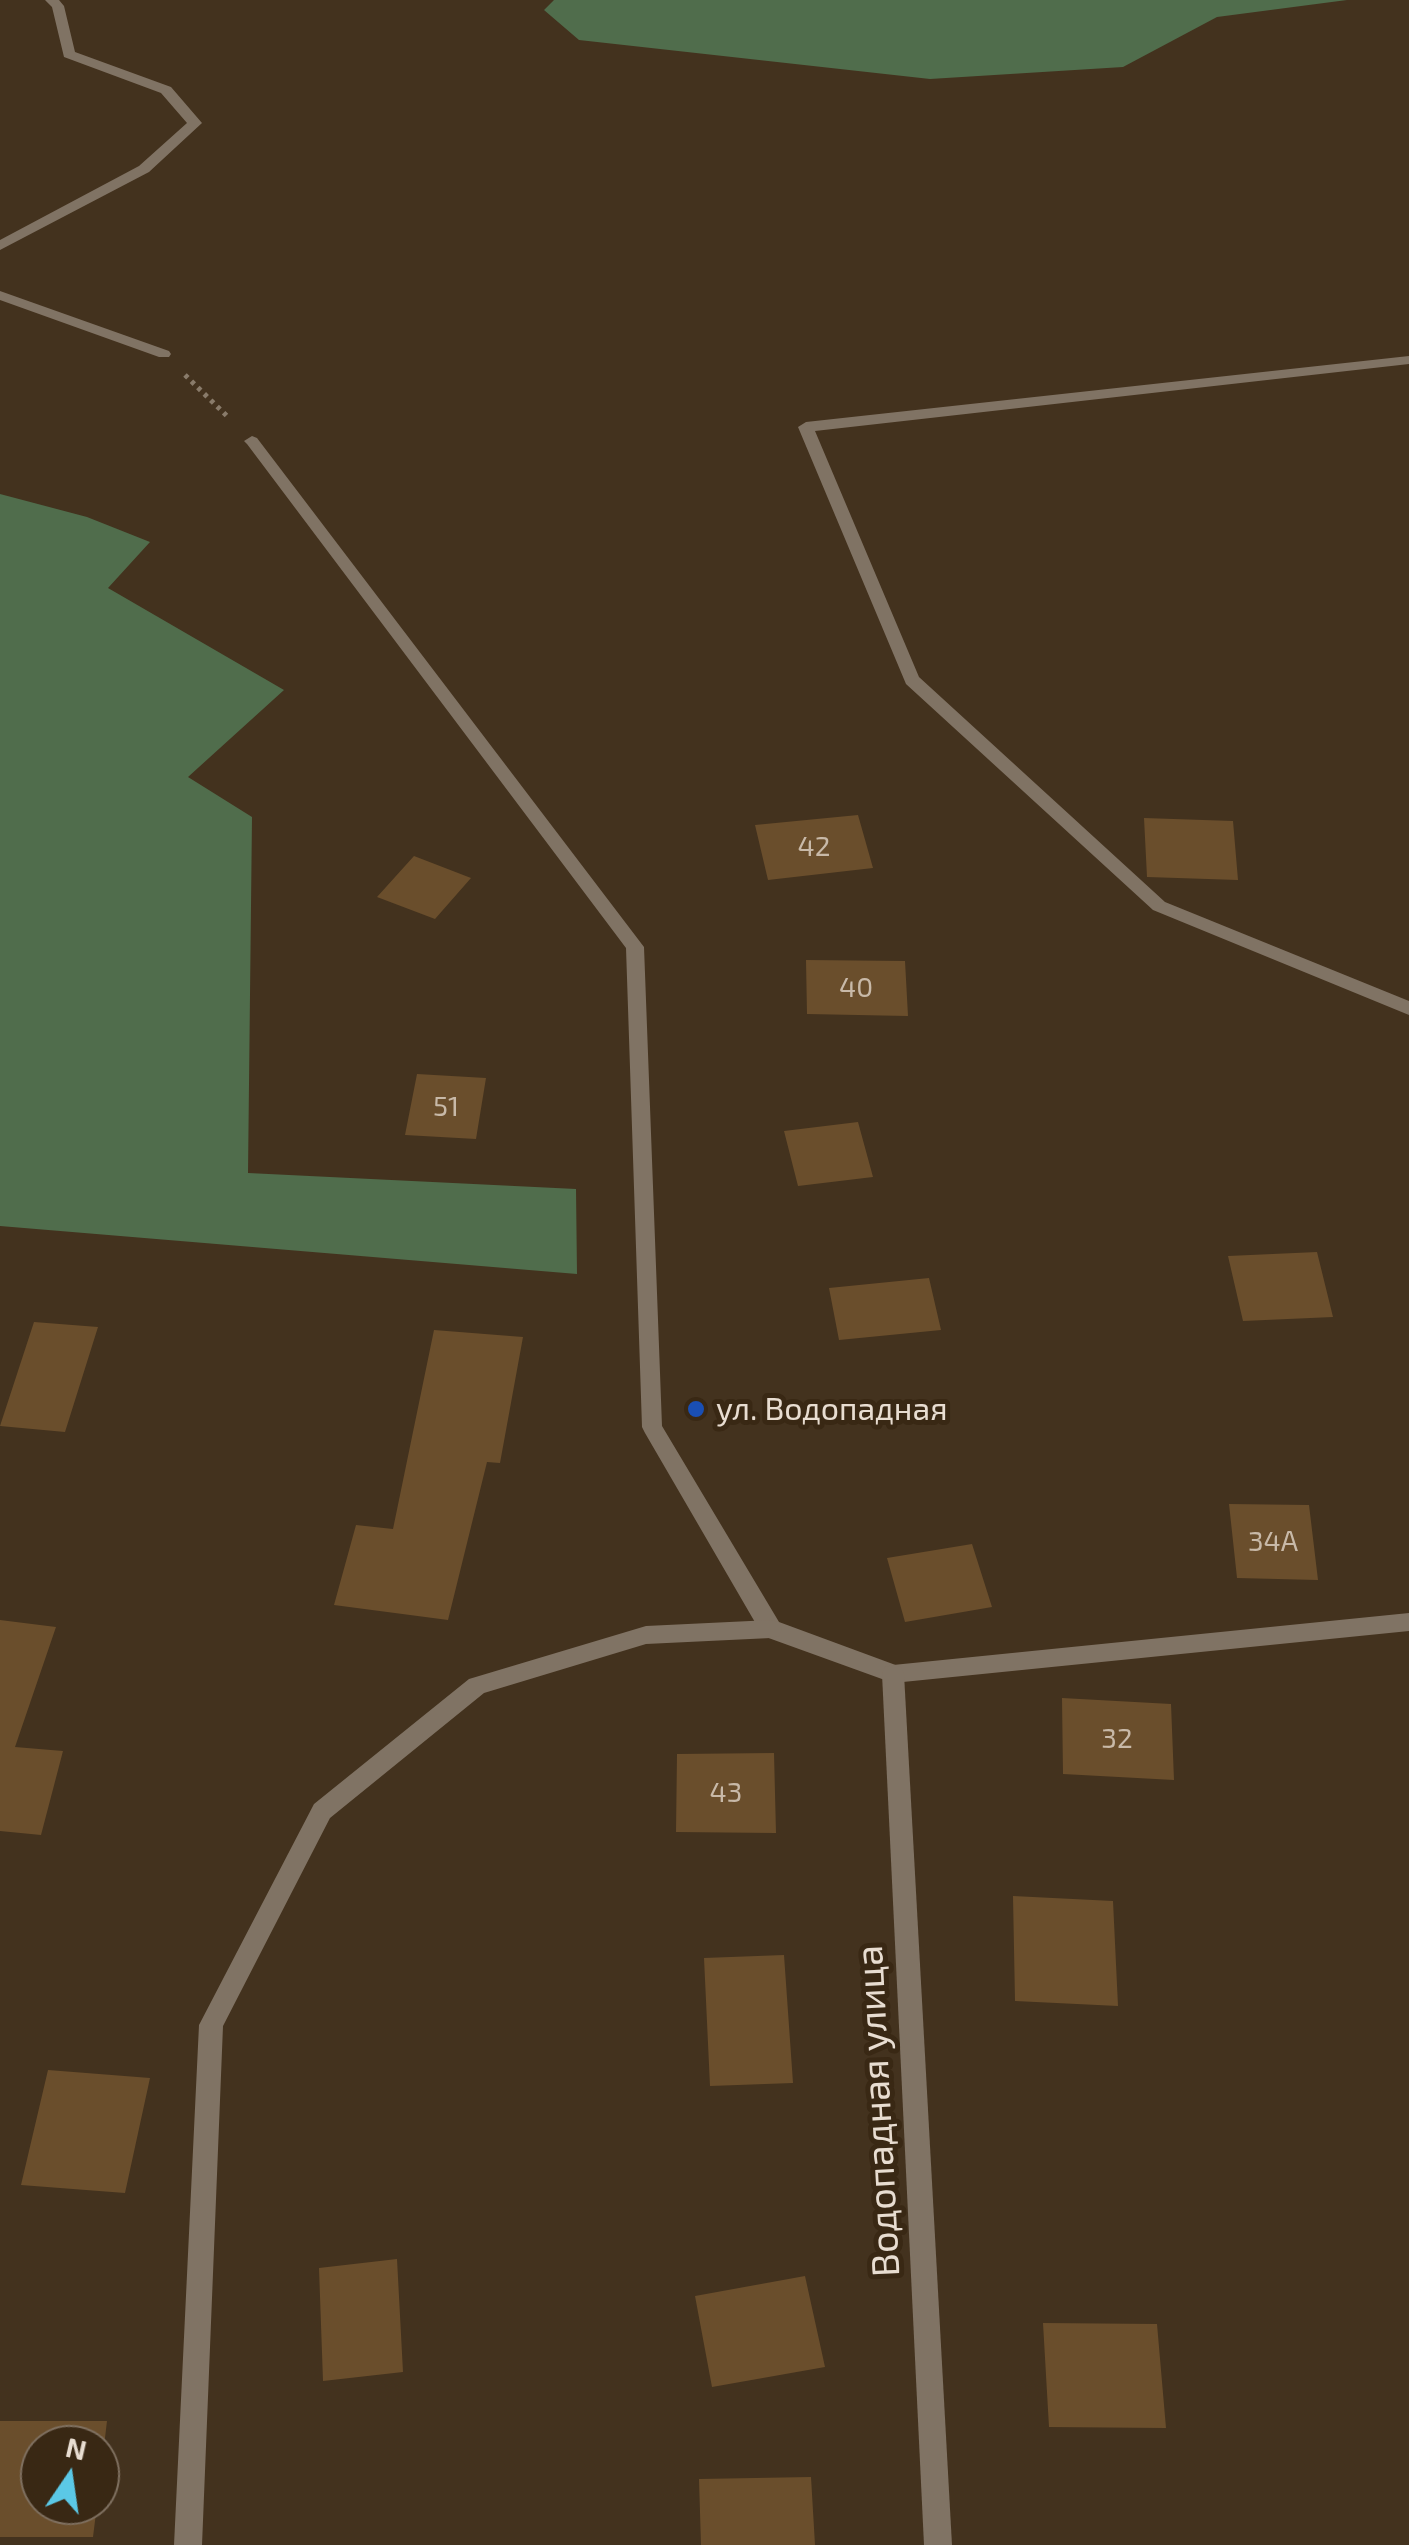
<!DOCTYPE html>
<html>
<head>
<meta charset="utf-8">
<style>
  body { margin:0 }
  #map { position:relative; width:1409px; height:2545px; overflow:hidden; background:#43321e; font-family:"Exo 2",sans-serif }
  canvas { display:block }
  .north { position:absolute; left:20px; top:2425px; width:100px; height:100px; box-sizing:border-box; background:#392814; border:2px solid #7f7060; border-radius:50%; rotate:13deg; font-size:28px; font-weight:700; line-height:40px; text-align:center; color:#e8ddd1 }
  .north::after { content:''; display:block; margin:auto; width:35px; height:45px; background:#5bc8e6; clip-path:polygon(50% 0,100% 100%,50% 72%,0 100%) }
</style>
</head>
<body>
<div id="map">
<canvas width="1409" height="2545"></canvas>
<div class="north">N</div>
</div>
<script>
const c = document.querySelector('canvas').getContext('2d');
c.lineJoin = 'round';
function paint(path, color) {
  c.fillStyle = color;
  c.fill(path, 'evenodd');
}
function trace(path, color, width, dash) {
  c.strokeStyle = color;
  c.lineWidth = width;
  c.lineCap = dash ? 'butt' : 'round';
  c.setLineDash(dash || []);
  c.stroke(path);
}
function label(font, color, halo, rows, align = 'center') {
  c.font = font + ' "Exo 2",sans-serif';
  c.lineWidth = 10;
  c.setLineDash([]);
  c.textBaseline = 'middle';
  c.strokeStyle = halo;
  c.fillStyle = color;
  for (const [text, x, y, turn = 0] of rows) {
    c.save();
    c.translate(x, y);
    c.rotate((+turn || 0) * Math.PI / 180);
    c.textAlign = isNaN(turn) ? turn : align;
    if (halo) c.strokeText(text, 0, 0);
    c.fillText(text, 0, 0);
    c.restore();
  }
}
paint(new Path2D(`
  M554,0H1347L1217,17L1123,67L930,79L579,40L544,10Z
  M0,494L87,517L150,542L108,588L284,690L188,777L252,817L248,1173L576,1189L577,1274L0,1226Z`), '#506d4c');
paint(new Path2D(`
  M858,815L873,868L768,880L755,825Z
  M1144,818L1233,821L1238,880L1147,877Z
  M414,856L471,878L435,919L377,897Z
  M806,960L905,961L908,1016L807,1014Z
  M417,1074L486,1078L476,1139L405,1135Z
  M858,1122L873,1177L798,1186L784,1131Z
  M1317,1252L1333,1317L1243,1321L1228,1256Z
  M929,1278L941,1330L839,1340L829,1288Z
  M34,1322L98,1327L65,1432L0,1426Z
  M434,1330L523,1337L500,1463L487,1462L448,1620L334,1605L356,1525L393,1529Z
  M1229,1504L1309,1505L1318,1580L1237,1578Z
  M972,1544L992,1607L905,1622L887,1558Z
  M0,1620L56,1627L15,1747L63,1751L41,1835L0,1831Z
  M1062,1698L1171,1704L1174,1780L1063,1774Z
  M774,1753L776,1833L676,1832L677,1754Z
  M1013,1896L1113,1901L1118,2006L1015,2001Z
  M784,1955L793,2083L710,2086L704,1958Z
  M48,2070L150,2078L125,2193L21,2185Z
  M397,2259L403,2372L323,2381L319,2268Z
  M805,2276L825,2367L712,2387L695,2296Z
  M1043,2323L1157,2324L1166,2428L1049,2427Z
  M0,2421H107L100,2480V2445H40V2505H97L93,2537H0Z
  M811,2477L815,2545H701L699,2479Z`), '#6a4e2c');
trace(new Path2D(`
  M185,375L230,419`), '#897b6a', 5, [4, 5]);
paint(new Path2D(`
  M45,0H59L64,6L75,52L171,87L202,123L149,172L0,250V240L139,166L187,123L161,93L64,57L52,7Z
  M0,291L169,351L171,354L169,357H159L0,300Z
  M252,436L257,438L644,947L662,1426L779,1622L901,1667L904,1674L901,1681L893,1683L763,1636L645,1433L642,1427L626,948L247,444L244,441Z`), '#807364');
paint(new Path2D(`
  M1409,356V364L815,431L919,677L1165,902L1409,1001V1015L1153,910L906,684L798,427L806,422Z
  M1409,1613V1631L893,1683L885,1681L882,1674L885,1667L893,1665Z
  M771,1620L779,1622L782,1629L779,1636L771,1638L646,1644L484,1693L330,1818L223,2026L202,2545H174L199,2025L314,1804L469,1679L646,1626Z`), '#807364');
paint(new Path2D(`
  M893,1665L901,1667L904,1674L952,2545H924L882,1674L885,1667Z`), '#807364');
for (const [x, y, r, color] of [
  [696,1409,10,"#1a4fb4"]
]) {
  const dot = new Path2D();
  dot.arc(x, y, r, 0, 2 * Math.PI);
  c.fillStyle = color;
  c.fill(dot);
  trace(dot, '#392814', 4);
}
label('28px', '#c8b9a8', null, [
  ["42",814,847],
  ["40",856,988],
  ["51",446,1107],
  ["34А",1273,1542],
  ["32",1117,1739],
  ["43",726,1793]
]);
label('32px', '#e8ddd1', '#392814', [
  ["ул. Водопадная",716,1409]
], 'left');
label('38px', '#e8ddd1', '#392814', [
  ["Водопадная улица",878,2111,-93]
]);
</script>
</body>
</html>
